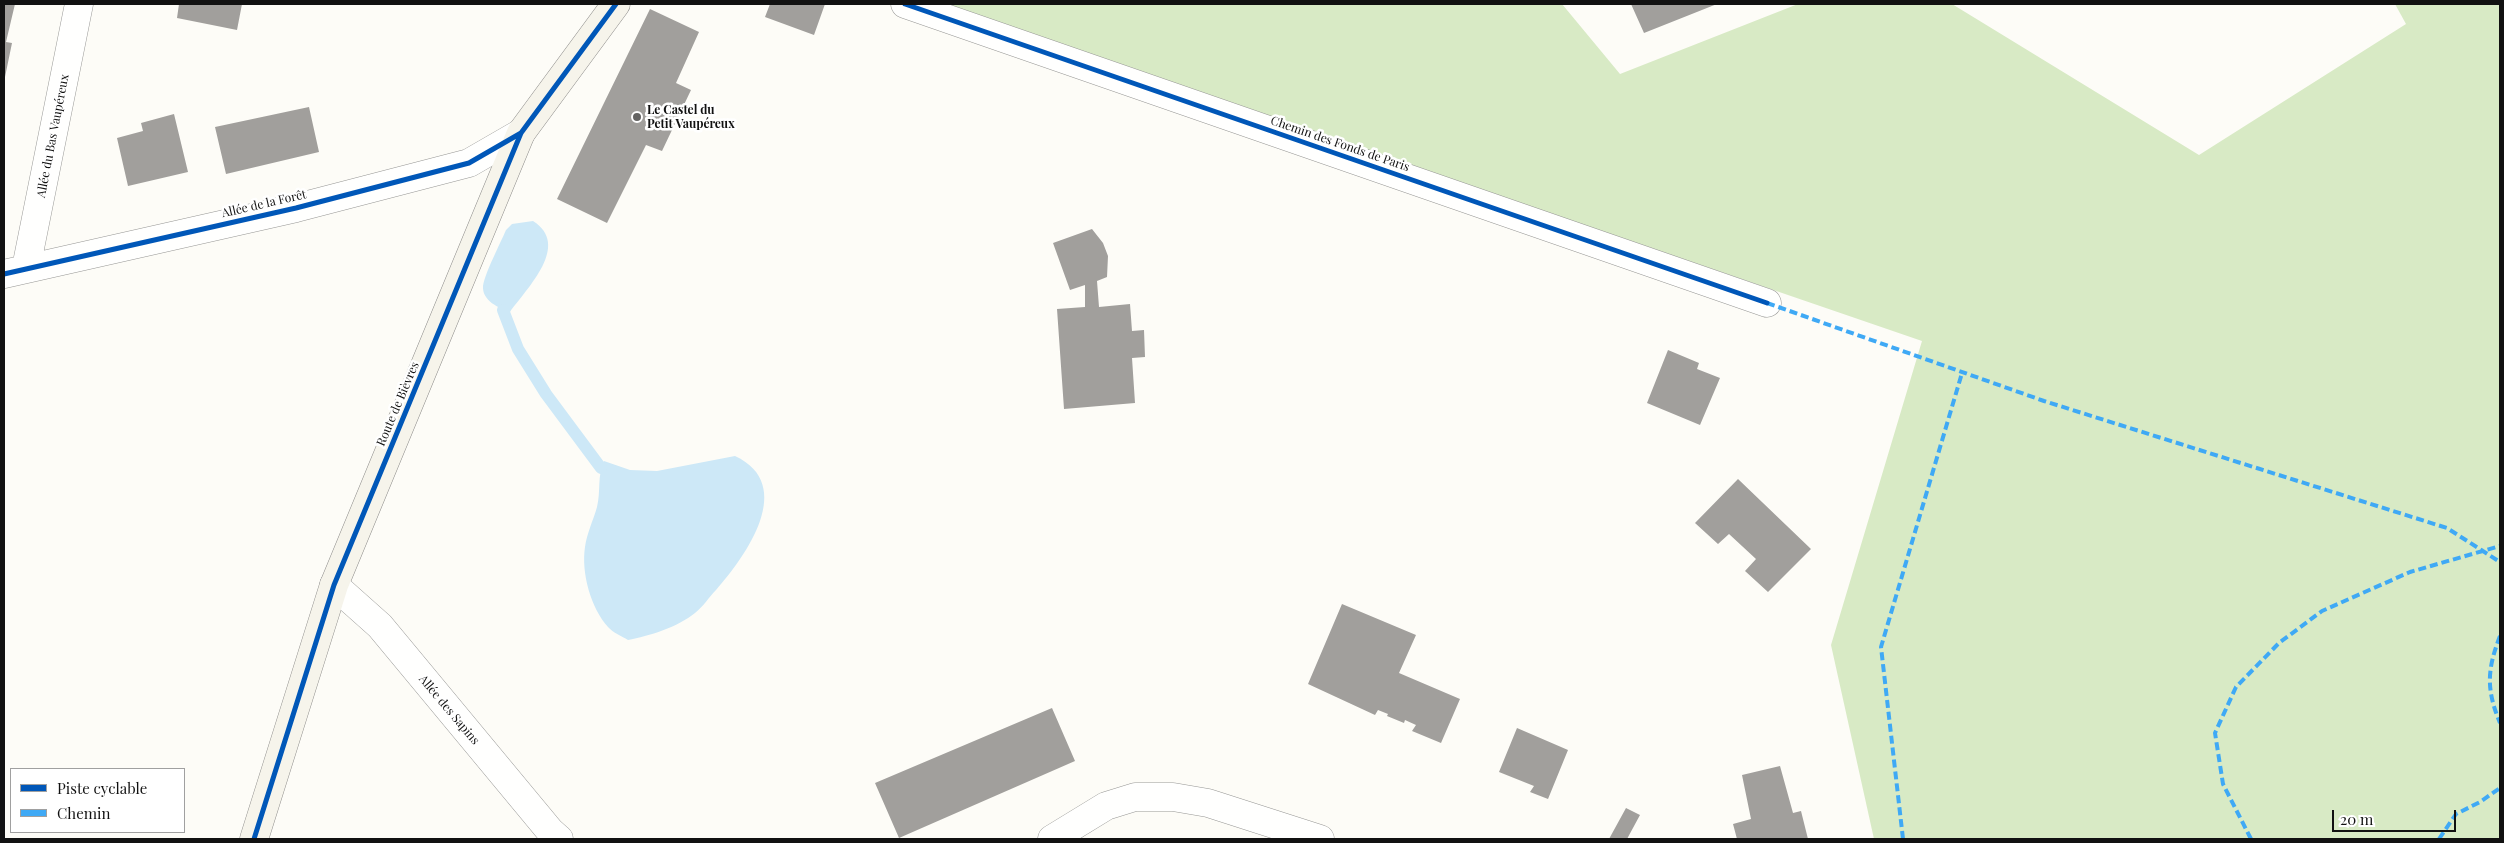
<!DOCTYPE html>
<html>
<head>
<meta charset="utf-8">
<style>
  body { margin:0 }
  #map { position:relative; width:2504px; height:843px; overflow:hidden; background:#fdfcf7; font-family:"Playfair Display",serif }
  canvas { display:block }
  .frame { position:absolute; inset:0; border:5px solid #111; pointer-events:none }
  .legend { position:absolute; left:10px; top:768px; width:175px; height:65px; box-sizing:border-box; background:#fff; border:1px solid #a0a0a0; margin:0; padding:6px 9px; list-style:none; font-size:15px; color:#111 }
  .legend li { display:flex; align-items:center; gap:10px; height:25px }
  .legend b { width:25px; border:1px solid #a0a0a0 }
  .scale { position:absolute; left:2332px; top:810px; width:124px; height:22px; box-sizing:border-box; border:2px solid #111; border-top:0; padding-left:6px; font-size:15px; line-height:18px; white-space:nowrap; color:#111; -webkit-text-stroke:4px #fff; paint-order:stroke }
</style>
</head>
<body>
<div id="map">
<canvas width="2504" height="843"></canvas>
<div class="frame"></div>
<ul class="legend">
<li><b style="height:6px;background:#0057b8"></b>Piste cyclable</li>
<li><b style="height:6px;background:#3fa9f5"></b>Chemin</li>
</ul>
<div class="scale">20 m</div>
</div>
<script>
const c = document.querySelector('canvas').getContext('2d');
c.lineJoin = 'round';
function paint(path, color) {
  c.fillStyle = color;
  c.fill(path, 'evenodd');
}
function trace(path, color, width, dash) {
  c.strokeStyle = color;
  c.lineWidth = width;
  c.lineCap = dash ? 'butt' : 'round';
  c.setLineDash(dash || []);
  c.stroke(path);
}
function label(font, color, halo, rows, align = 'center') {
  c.font = font + ' "Playfair Display",serif';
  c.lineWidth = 5;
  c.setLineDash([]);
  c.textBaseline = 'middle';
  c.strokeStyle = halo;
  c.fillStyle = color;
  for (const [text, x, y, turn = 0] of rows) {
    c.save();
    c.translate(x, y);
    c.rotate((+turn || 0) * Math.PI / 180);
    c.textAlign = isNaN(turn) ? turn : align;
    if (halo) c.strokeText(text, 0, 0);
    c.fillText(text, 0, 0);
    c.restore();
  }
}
paint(new Path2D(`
  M940,4H1562L1620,74L1798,4H1952L2199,155L2406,24L2395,4H2500V839H1874L1831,645L1922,341Z`), '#d8eac5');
paint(new Path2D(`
  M533,221C571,245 528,287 510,312C499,308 482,301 483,286C485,273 500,244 506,230L512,224Z
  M735,456C797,485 746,556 716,590C709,597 703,607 695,613C678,627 649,636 628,640C622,636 613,633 608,627C591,608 581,573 585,547C587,533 593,521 597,507C601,491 597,476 604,461L630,470L657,471Z`), '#cde8f7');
trace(new Path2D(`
  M503,310L518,349L546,394L601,468`), '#cde8f7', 12);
paint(new Path2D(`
  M4,4H15L6,42L12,43L5,77Z
  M179,4H242L237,30L177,18Z
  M770,4H825L814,35L765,17Z
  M1631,4H1717L1644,33Z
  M650,9L699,32L676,83L691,90L662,151L646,145L607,223L557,199Z
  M309,107L319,152L226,174L215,127Z
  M174,114L188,172L128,186L117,138L143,131L141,123Z
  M1092,229L1103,243L1108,256L1107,277L1097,281L1099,307L1130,304L1132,331L1144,330L1145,357L1132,358L1135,403L1064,409L1057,309L1085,307V285L1070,290L1053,243Z
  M1668,350L1699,363L1697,369L1720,378L1700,425L1647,403Z
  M1738,479L1811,549L1768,592L1745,571L1756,559L1729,534L1718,544L1695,523Z
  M1342,604L1416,635L1399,673L1460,699L1441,743L1412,731L1416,725L1405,720L1404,723L1387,716L1388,714L1378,710L1375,715L1308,684Z
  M1052,708L1075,761L899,838L875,783Z
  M1517,728L1568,750L1548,799L1530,792L1534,786L1499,772Z
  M1780,766L1793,813L1801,811L1808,839H1737L1733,824L1751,819L1742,775Z
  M1626,808L1640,815L1627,839H1609Z`), '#a19f9c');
const street = new Path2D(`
  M905,4L1767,303
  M26,268L79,4
  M4,274L296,208L469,163L521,133
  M334,585L380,626L550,831L559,839
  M1052,839L1106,806L1135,797H1173L1208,803L1320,839`);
const secondary = new Path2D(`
  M254,839L334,585L521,133L616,4`);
trace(street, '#979795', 29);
trace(secondary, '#8e8d8b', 29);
trace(street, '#fffffe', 28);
trace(secondary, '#f6f4eb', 28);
trace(new Path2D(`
  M1767,303L2044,401L2447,528L2500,562
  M2500,636C2487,670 2486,689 2500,723
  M1903,839L1881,647L1962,373
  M2251,839L2223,784L2215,733L2236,687L2279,643L2322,611L2410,572L2500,546
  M2439,839L2456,814L2480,802L2500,788`), '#3fa9f5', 4, [8, 4]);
trace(new Path2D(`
  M905,4L1767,303
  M4,274L296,208L469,163L521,133
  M254,839L334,585L521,133L616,4`), '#0057b8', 5);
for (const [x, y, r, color] of [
  [637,117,5,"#646362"]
]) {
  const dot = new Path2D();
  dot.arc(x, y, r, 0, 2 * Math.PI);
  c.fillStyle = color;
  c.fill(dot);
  trace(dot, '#fff', 2);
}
label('bold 12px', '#111', '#fff', [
  ["Le Castel du",647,110],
  ["Petit Vaupéreux",647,124]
], 'left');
label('12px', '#111', '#fff', [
  ["Allée du Bas Vaupéreux",53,136,-79],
  ["Chemin des Fonds de Paris",1340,144,19],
  ["Allée de la Forêt",264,204,-13],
  ["Route de Bièvres",398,404,-67],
  ["Allée des Sapins",449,710,50]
]);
</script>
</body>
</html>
